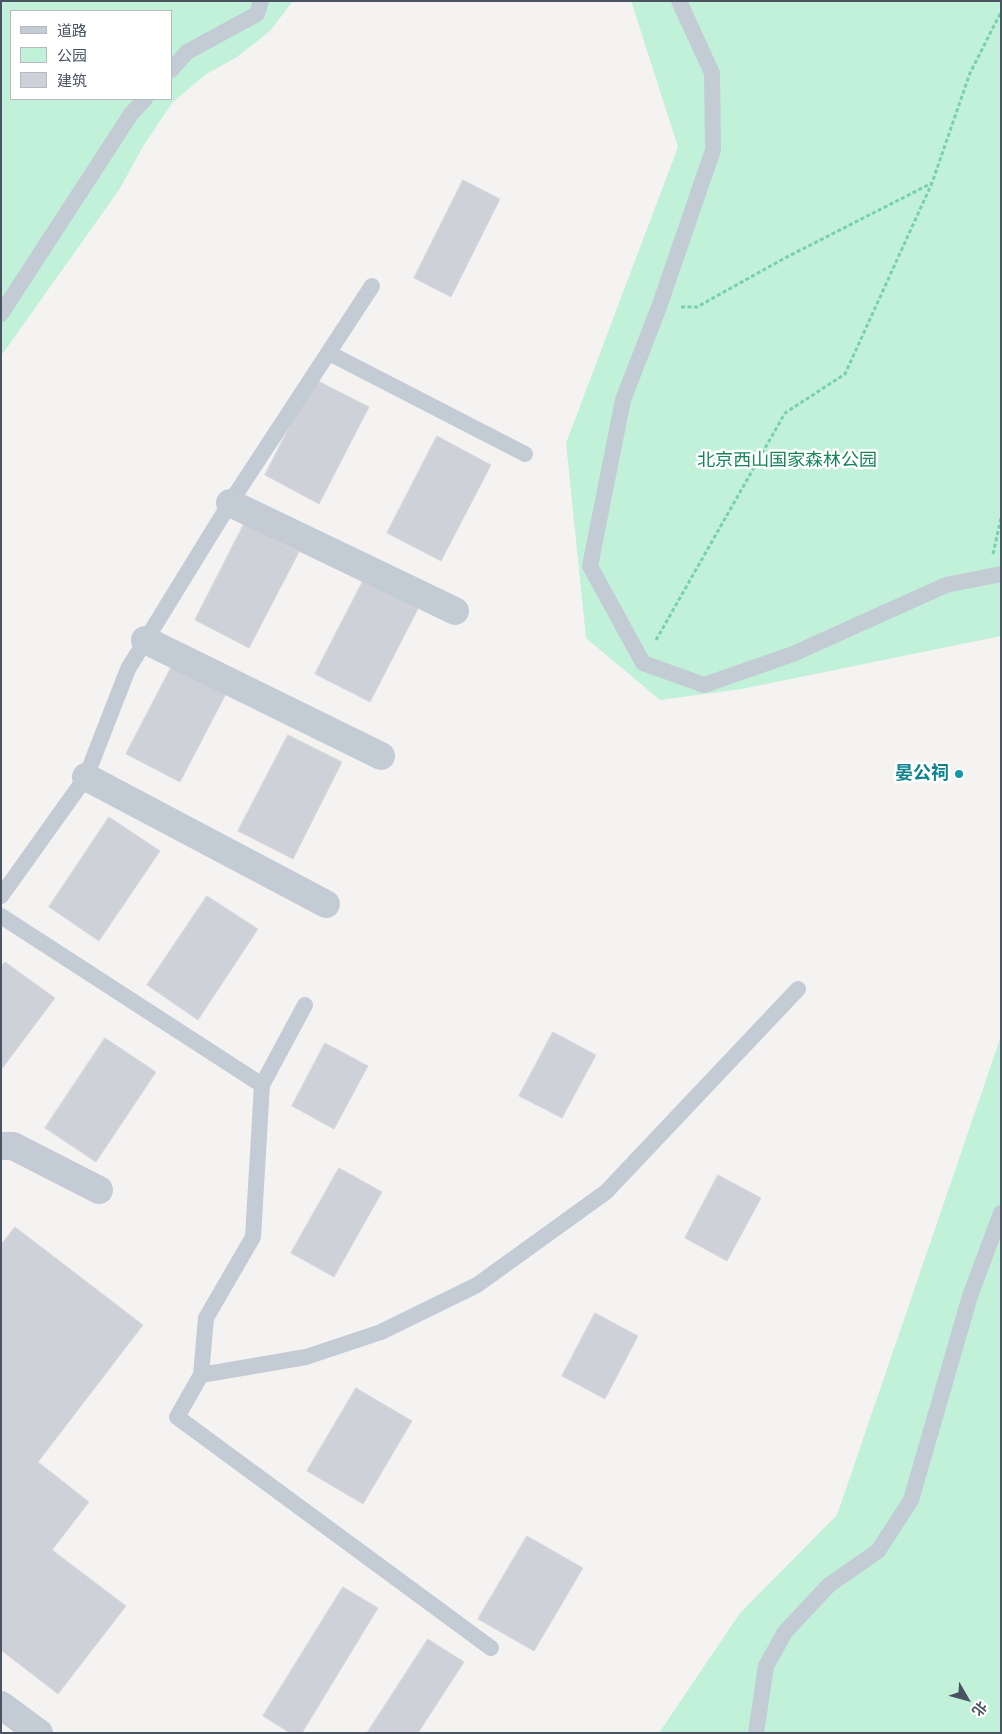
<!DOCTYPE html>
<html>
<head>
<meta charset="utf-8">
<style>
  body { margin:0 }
  #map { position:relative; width:1002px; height:1734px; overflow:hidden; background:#f5f3f2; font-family:"Alegreya Sans","Noto Sans SC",sans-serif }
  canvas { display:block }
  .frame { position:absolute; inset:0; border:2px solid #495361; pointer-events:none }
  .legend { position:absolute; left:10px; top:10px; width:162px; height:90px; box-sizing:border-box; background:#fff; border:1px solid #b6bac0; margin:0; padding:6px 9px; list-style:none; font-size:15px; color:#495361 }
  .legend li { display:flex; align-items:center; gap:10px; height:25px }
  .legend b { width:25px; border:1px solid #b6bac0 }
  .north { position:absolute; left:942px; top:1674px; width:50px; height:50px; -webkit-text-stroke:4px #fff; paint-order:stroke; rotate:128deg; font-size:14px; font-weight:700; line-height:20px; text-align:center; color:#495361 }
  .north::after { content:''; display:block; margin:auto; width:18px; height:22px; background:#495361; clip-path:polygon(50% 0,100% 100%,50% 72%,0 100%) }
</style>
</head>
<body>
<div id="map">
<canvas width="1002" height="1734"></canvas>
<div class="frame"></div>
<ul class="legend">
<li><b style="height:6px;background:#c3cbd4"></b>道路</li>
<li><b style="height:14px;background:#c2f1d9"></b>公园</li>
<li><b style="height:14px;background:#ced1d8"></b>建筑</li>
</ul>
<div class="north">北</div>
</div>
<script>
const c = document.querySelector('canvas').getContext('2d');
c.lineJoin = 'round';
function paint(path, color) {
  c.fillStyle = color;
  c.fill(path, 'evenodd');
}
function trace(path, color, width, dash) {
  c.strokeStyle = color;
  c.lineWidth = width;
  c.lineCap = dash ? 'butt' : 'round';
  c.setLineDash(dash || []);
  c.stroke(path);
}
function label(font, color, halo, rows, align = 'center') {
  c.font = font + ' "Alegreya Sans","Noto Sans SC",sans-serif';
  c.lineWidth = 5;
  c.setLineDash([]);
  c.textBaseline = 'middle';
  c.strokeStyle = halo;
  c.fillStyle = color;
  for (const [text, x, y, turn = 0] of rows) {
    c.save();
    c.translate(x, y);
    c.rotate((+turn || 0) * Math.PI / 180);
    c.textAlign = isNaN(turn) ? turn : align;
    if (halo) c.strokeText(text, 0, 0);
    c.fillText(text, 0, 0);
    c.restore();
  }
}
paint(new Path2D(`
  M1,1H293L270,31L237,57L205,75L172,103L144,145L119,190L1,356ZM11,11H171V99H11Z
  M631,1H1001V636L742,689L660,700L586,638L566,443L678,147Z
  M1001,1036V1733H659L740,1613L837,1515Z`), '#c2f1d9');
const building = new Path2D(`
  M463,180L500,199L451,297L414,278Z
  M314,379L369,407L319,504L265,475Z
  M437,436L491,465L441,561L387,533Z
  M244,524L299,552L249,648L195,620Z
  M365,577L420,605L370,702L315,674Z
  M176,658L230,686L180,782L126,754Z
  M288,735L342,762L293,859L238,831Z
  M109,817L160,851L99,941L49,907Z
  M207,896L258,929L198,1020L147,985Z
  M5,962L55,998L1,1070V967Z
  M553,1032L596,1055L562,1118L519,1096Z
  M105,1038L156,1072L96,1162L45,1128Z
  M325,1043L368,1066L334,1129L292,1106Z
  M339,1168L382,1192L334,1277L291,1253Z
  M718,1175L761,1198L727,1261L685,1238Z
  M15,1227L143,1325L38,1462L89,1502L52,1550L126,1606L58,1694L1,1650V1245Z
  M595,1313L638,1336L605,1399L562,1376Z
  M356,1388L412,1421L363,1504L307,1471Z
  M527,1536L583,1568L534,1651L478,1619Z
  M343,1587L378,1608L302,1733H290L263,1716Z
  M428,1639L464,1662L418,1733H367Z`);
paint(building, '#ced1d8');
trace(building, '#d6d8de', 1);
trace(new Path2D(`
  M681,307H697L783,259L932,183
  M993,554L1001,518
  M656,640L785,413L845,374L932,183L970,73L1001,12`), '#79d0ad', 3, [4, 2.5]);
trace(new Path2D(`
  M679,1L712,73L713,150L659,307L623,400L590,566L643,663L704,685L793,654L946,585L1001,574
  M171,70L187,52L257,14L261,1
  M1,314L131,114L145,99
  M329,353L525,454
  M1,896L86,777L128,669L230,503L372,286
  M1,916L262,1085
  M201,1375L206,1318L253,1237L262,1085L305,1005
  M491,1648L177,1417L201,1375L306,1357L381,1332L477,1285L606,1192L798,989
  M756,1733L766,1666L785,1632L829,1585L878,1551L911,1500L970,1296L1001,1213`), '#c3cbd4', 16);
trace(new Path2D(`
  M230,503L455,611
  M145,640L381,756
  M86,777L326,904
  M1,1146H13L99,1190
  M1,1705L39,1733`), '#c3cbd4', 28);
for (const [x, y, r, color] of [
  [959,774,5,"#0f9aa8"]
]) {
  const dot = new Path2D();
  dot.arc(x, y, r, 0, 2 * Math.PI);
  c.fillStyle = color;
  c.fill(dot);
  trace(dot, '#fff', 2);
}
label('18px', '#168659', '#fff', [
  ["北京西山国家森林公园",787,461]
]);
label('bold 18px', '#0d838f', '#fff', [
  ["晏公祠",949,774]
], 'right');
</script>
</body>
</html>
